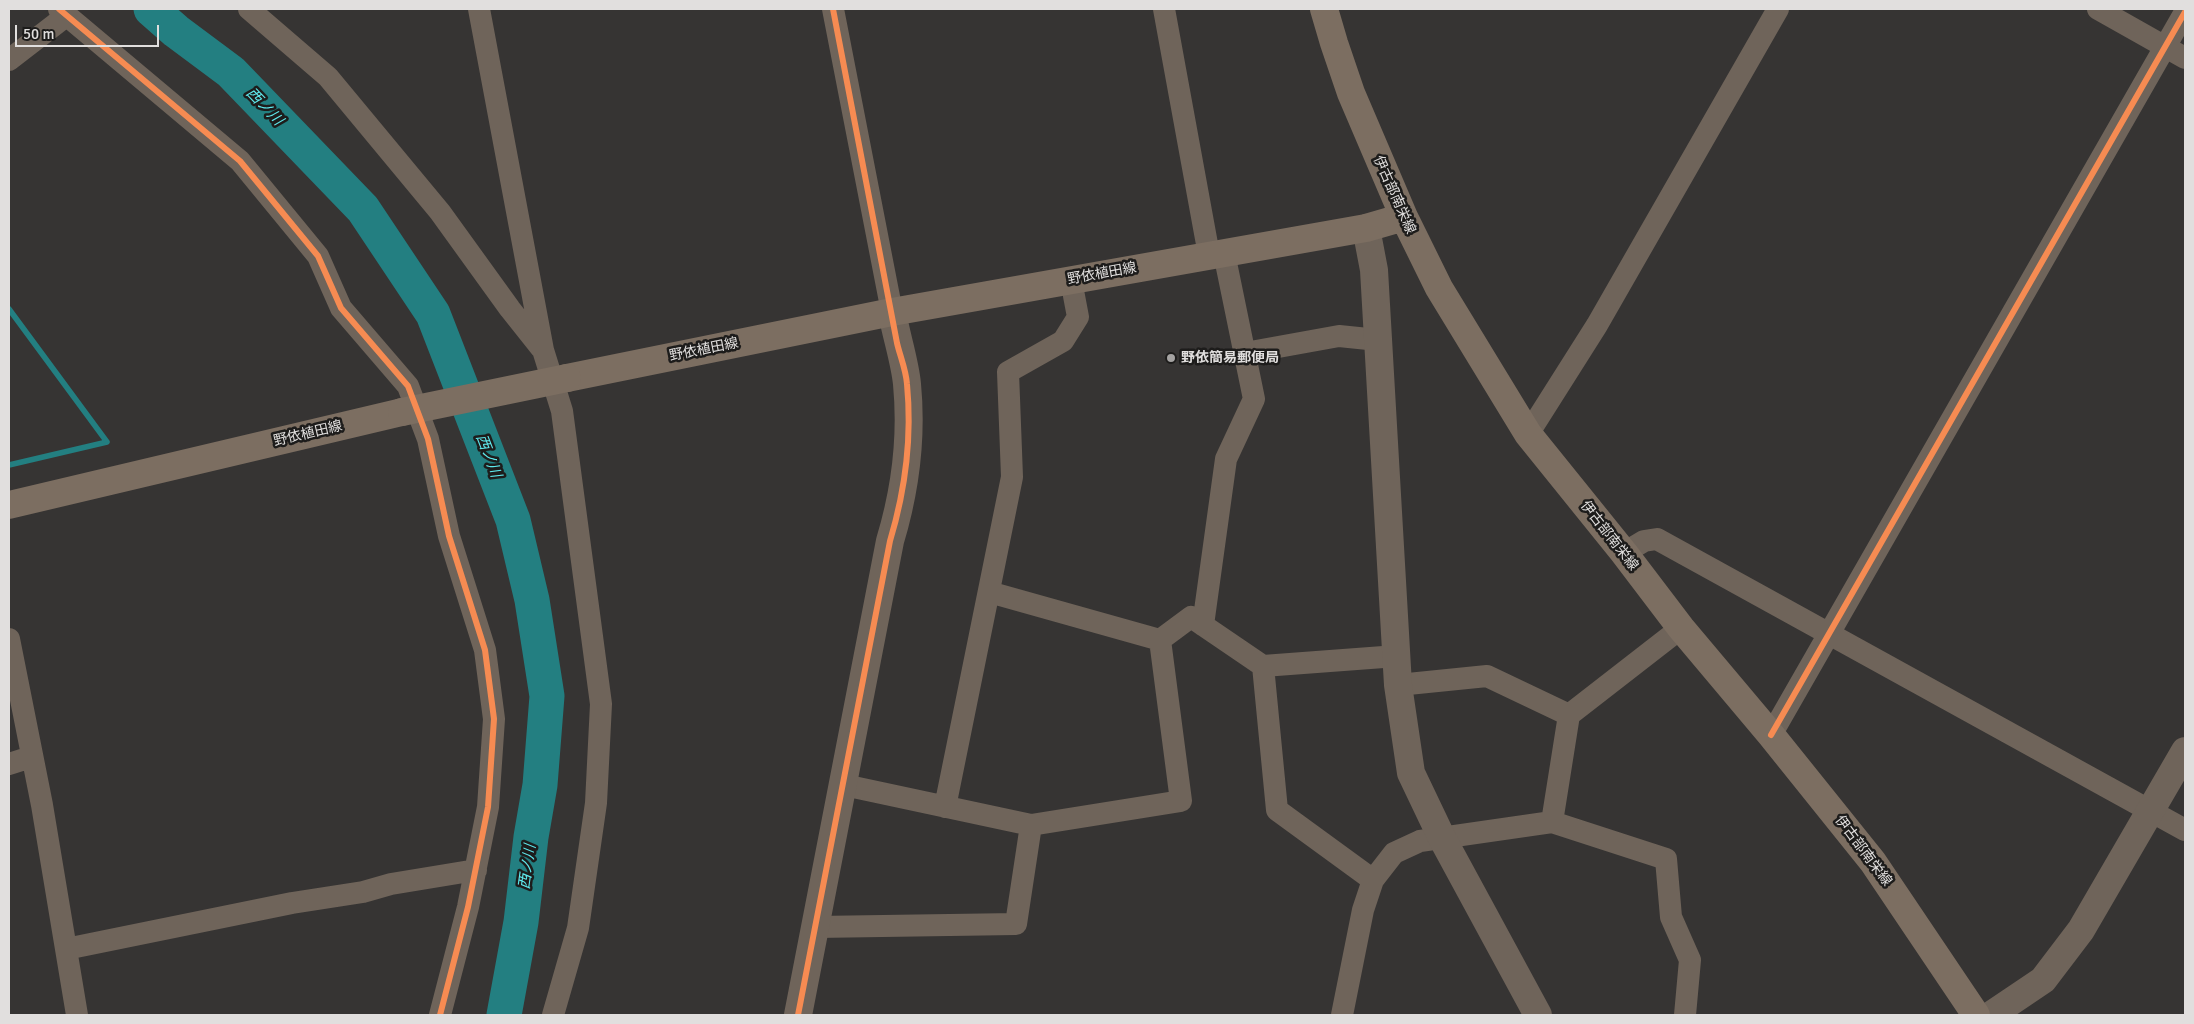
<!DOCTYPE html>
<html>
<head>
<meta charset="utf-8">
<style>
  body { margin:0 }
  #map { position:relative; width:2194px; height:1024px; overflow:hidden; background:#363433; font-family:Signika,sans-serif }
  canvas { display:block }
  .frame { position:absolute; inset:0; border:10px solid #e1dfde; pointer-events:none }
  .scale { position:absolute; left:15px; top:25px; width:144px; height:22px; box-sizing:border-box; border:2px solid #e1dfde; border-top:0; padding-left:6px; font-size:15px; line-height:18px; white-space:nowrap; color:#e1dfde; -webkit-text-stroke:4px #1d1c1b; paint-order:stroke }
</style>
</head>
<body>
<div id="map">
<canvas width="2194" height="1024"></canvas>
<div class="frame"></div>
<div class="scale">50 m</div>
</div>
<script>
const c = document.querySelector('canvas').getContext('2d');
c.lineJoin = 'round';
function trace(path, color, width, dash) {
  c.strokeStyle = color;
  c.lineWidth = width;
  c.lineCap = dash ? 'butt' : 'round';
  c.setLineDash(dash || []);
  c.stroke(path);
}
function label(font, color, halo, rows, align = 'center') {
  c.font = font + ' Signika,"Noto Sans JP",sans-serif';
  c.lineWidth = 5;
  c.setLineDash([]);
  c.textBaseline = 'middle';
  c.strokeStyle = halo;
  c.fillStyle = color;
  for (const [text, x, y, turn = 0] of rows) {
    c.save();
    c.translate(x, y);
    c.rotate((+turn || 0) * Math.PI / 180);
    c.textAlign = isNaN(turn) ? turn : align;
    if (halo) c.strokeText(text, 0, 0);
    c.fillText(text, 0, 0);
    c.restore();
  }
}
trace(new Path2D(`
  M9,309L107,442L9,465`), '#237f81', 5.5);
trace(new Path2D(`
  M151,9L176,31L231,72L363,209L433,314L513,520L532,600L547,696L540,785L531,837L521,922L504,1015`), '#237f81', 35);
trace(new Path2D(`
  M59,9L240,161L318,256L341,308L408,386L428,439L449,536L485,650L494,719L488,807L468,907L440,1015
  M249,9L328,77L440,212L510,309L541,348
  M479,9L543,350L562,411L601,704L596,803L578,928L553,1015
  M833,9L892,312
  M1164,9L1209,255
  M2098,9L2185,58
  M9,60L66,16
  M1245,353L1339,336L1378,340
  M1528,434L1597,325L1778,9
  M1624,553L1644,541L1657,539L2185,830
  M989,592L1160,640
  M1203,625L1226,459L1254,399L1224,253
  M9,639L42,805L77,1015
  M1398,685L1487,676L1569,715
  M1771,735L2185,12
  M9,764L31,757
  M844,785L1031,825L1181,801L1160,640L1191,617L1263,666
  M945,807L1012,477L1008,372L1063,341L1078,317L1071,280
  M1552,822L1666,859L1671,917L1690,960L1685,1015
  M1373,880L1277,810L1263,666L1397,656
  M816,927L1016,924L1031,825
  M66,949L292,903L363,892L391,884L476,870
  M1342,1015L1363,910L1373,880L1394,853L1420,841L1552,822L1569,715L1681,628`), '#6f645a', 22);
trace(new Path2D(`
  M1366,228L1374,270L1398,685L1411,773L1442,838L1538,1015
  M798,1015L890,541C905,491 912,436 907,384C905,362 896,335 892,312
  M1991,1015L2043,980L2081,930L2185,751`), '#6f645a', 28);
trace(new Path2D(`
  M1324,9L1334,43L1351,93L1404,217L1439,288L1528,434L1624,553L1681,628L1771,735L1873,862L1976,1015
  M567,378L892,312L1366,228L1404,217
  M9,505L402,412`), '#7c6e61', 28);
trace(new Path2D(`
  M402,412L567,378`), '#7c6e61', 28);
trace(new Path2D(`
  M59,9L240,161L318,256L341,308L408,386L428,439L449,536L485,650L494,719L488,807L468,907L440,1015
  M1771,735L2185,12
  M798,1015L890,541C905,491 912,436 907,384C906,370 900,356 897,343L833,9`), '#f68b52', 6);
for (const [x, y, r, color] of [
  [1171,358,5,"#a5a3a2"]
]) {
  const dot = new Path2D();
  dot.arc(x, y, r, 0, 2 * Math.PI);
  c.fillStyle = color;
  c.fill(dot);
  trace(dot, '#1d1c1b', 2);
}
label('14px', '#e1dfde', '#1d1c1b', [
  ["伊古部南栄線",1394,195,66],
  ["野依植田線",1102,274,-10],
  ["野依植田線",704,350,-11],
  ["野依植田線",308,434,-13],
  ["伊古部南栄線",1609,536,52],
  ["伊古部南栄線",1863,851,53]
]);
label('bold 14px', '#e1dfde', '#1d1c1b', [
  ["野依簡易郵便局",1181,358]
], 'left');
label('italic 15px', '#5fe9ed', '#1d1c1b', [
  ["西ノ川",264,107,46],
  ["西ノ川",488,456,69],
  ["西ノ川",528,867,-82]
]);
</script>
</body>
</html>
